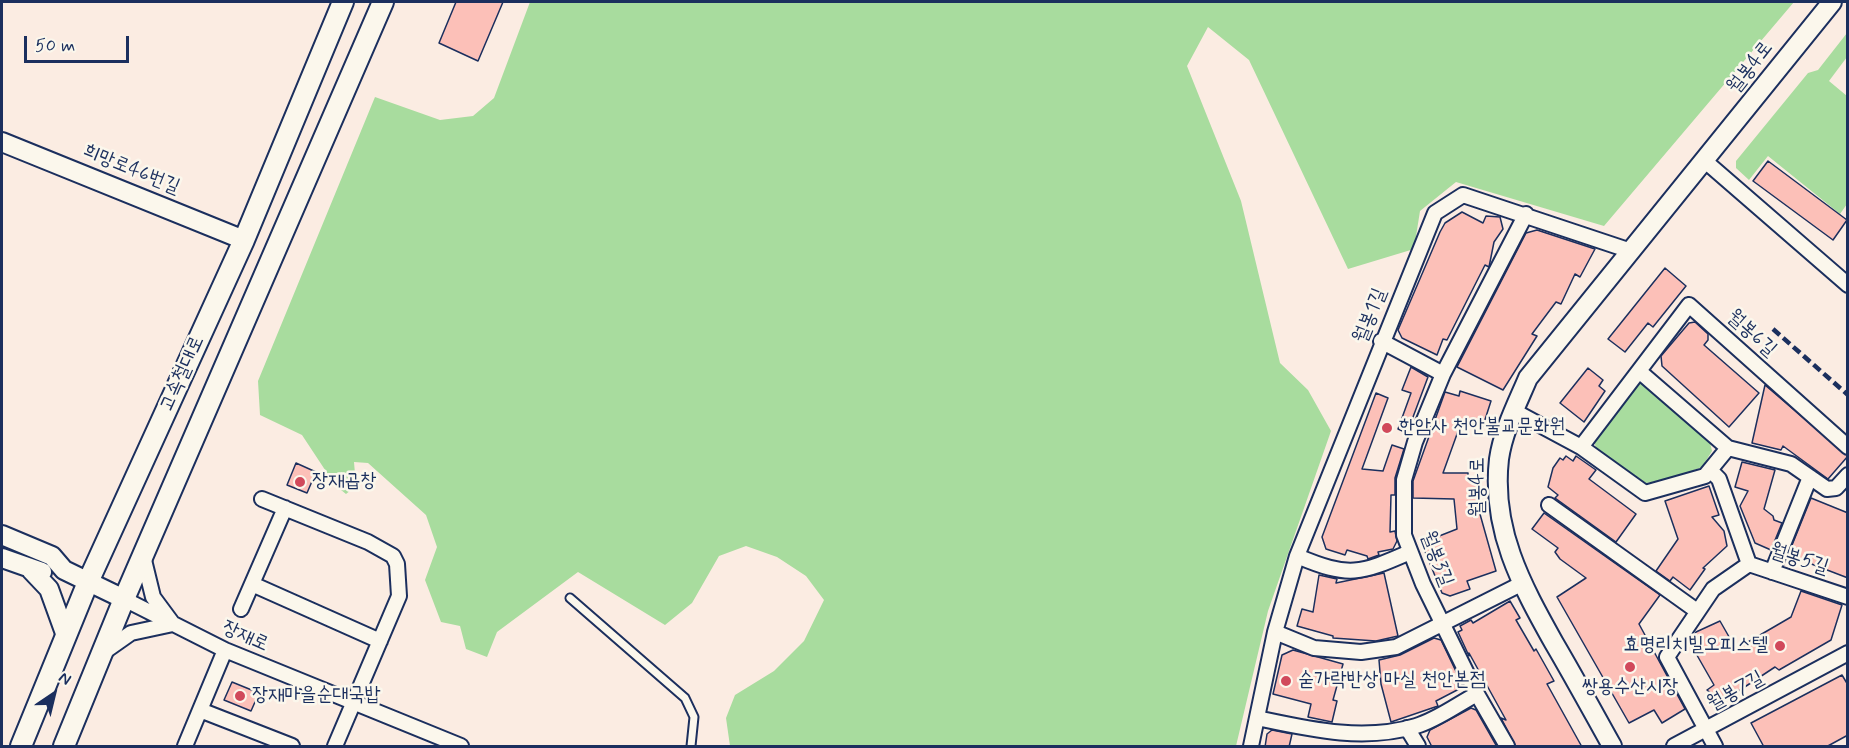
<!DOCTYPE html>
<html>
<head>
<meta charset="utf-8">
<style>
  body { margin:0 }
  #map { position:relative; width:1849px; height:748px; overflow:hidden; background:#fbece2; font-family:Mynerve,sans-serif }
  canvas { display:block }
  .frame { position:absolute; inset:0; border:3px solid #1b2f5e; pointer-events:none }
  .north { position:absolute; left:24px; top:664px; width:60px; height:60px; -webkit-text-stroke:4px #fbf7ec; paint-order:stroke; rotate:35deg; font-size:16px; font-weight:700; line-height:24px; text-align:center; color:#1b2f5e }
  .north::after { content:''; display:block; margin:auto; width:21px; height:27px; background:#1b2f5e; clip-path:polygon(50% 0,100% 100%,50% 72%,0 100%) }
  .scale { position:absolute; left:24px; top:36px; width:105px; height:27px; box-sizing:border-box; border:3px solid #1b2f5e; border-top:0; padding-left:8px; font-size:18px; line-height:21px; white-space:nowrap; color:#1b2f5e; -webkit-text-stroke:4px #fbf7ec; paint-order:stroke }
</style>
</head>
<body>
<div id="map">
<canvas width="1849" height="748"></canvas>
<div class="frame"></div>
<div class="north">N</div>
<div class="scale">50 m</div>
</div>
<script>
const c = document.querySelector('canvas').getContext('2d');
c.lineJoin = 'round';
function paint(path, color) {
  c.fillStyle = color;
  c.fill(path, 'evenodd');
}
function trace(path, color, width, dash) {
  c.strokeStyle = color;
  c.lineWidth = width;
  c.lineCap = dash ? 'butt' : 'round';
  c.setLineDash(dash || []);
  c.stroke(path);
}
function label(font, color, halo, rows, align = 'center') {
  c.font = font + ' Mynerve,"Poor Story",sans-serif';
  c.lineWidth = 5;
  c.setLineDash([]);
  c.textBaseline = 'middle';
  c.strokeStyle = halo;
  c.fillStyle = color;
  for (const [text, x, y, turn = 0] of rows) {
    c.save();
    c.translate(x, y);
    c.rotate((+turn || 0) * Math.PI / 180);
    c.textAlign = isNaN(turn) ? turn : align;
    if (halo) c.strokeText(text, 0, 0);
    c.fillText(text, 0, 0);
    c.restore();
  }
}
paint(new Path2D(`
  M530,2H1794L1604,226L1456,182L1420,211L1414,249L1348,269L1249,60L1208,27L1187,66L1241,201L1280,363L1308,390L1331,431L1268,611L1236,746H730L726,718L735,695L774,671L804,641L824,600L806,576L777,557L746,546L719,556L692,603L665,625L578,572L497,632L487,657L466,649L460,626L441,622L425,580L437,547L426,515L368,463L354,462L356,486L346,494L335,485L302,435L260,415L258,381L375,97L440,120L473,116L494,98Z
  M1847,33V57L1829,81L1847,96V204L1840,214L1768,156L1749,180L1736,168V161L1808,73L1818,70Z
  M1644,383L1709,438L1712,451L1702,467L1671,479L1646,483L1596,449L1594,439L1637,385Z`), '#a8dc9e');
const building = new Path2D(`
  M456,2H503L478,61L439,43Z
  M1768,161L1847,220L1833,240L1753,181Z
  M1462,212L1483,223L1486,216L1500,217L1503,229L1494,242L1489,267L1485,265L1447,340L1443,339L1437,355L1402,338L1398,330L1440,232L1445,223Z
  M1537,230L1595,249L1580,277L1575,274L1561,304L1556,302L1532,334L1537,336L1503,390L1457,367L1526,233Z
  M1665,268L1686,286L1653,327L1648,323L1625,352L1608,339Z
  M1695,322L1708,334V340L1704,345L1759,393L1729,427L1662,366L1661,356L1689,323Z
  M1411,367L1428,377L1407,433L1398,429L1411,393L1402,390Z
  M1588,368L1603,380L1599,386L1605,391L1584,422L1560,403Z
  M1765,385L1848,456L1828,479L1783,446L1781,450L1752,443Z
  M1460,391L1491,401L1482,429L1461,423L1443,473H1468V477H1478V507L1496,571L1467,581L1470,589L1450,596L1442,593L1424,549L1427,548L1424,542L1457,529L1454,499L1413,498V481L1445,392L1459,396Z
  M1376,393L1388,398L1362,469L1383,471L1392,445L1404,449L1395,478V495H1391L1390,532L1395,531L1397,541L1393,549L1378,552L1379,555L1368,559L1367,556L1347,550L1345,555L1326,549L1322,537Z
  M1566,456L1573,461L1576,456L1596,470L1589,479L1636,514L1616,542L1555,498L1558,495L1548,487L1553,468L1560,458L1563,460Z
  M1742,462L1775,470L1764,509L1773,516L1774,520L1782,523L1771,550L1755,543L1740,506L1748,491L1735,487Z
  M296,463L316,472L307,493L287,485Z
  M1709,486L1719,515L1712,517L1724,531L1727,546L1703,568L1705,569L1690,590L1673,577L1670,581L1656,571L1678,539L1665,501Z
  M1811,498L1848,513V578L1788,555Z
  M1544,513L1660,595L1639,624L1685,709L1662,723L1654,710L1629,723L1557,597L1586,578L1560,559L1555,552L1558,548L1532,529Z
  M1384,573L1398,636L1376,641L1333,638V636L1297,626L1302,609L1313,612L1319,575L1337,579L1336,583Z
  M1801,591L1842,605L1831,640L1779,670L1775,667L1728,698H1717L1707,690L1714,685L1690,643L1696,632L1720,621L1736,649L1791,617Z
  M1510,601L1520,618L1516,620L1534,651L1536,649L1554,681L1547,684L1582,747H1516L1501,718L1506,720L1469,653V656L1458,632L1462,630L1460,626L1471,620L1473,623Z
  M1434,638L1441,640L1462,684L1461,688L1436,701L1438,706L1391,722L1381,684L1379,660L1400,655Z
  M1293,650L1343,664L1333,700L1337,701L1332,722L1308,717L1311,704L1273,694L1282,655Z
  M1842,675L1848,685V735L1826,747H1764L1751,723Z
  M232,682L259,693L251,711L224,700Z
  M1471,708L1476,710L1497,747H1432L1427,737L1430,730Z
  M1272,730L1292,734L1289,747H1265L1267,734Z`);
paint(building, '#fcc0b8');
trace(building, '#1b2f5e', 1.5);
const service = new Path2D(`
  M570,598L685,698L694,717L691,746`);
const minor = new Path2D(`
  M1705,161L1848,285
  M1381,341L1443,374
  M1639,371L1728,448
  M1514,411L1581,447L1645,493L1705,476L1728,448L1791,464L1827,489L1836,488L1848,475
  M1581,447L1689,305L1848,447
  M1710,470L1719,479L1749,564
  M262,499L368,542L393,556L397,564L399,596L335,746
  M1549,505L1697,611
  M1297,556C1349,578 1360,574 1410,552
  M1772,572L1810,477
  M252,584L380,641
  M124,599L225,650L461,746
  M241,609L285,508
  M1275,632L1314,648L1361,652L1396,647L1521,584
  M104,652L131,633L173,624L153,597L143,556
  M200,710L292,746
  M1257,718C1309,729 1363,742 1416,726C1437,720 1458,704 1477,694
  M1407,728L1418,746
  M185,746L225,650
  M1251,746L1275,632L1297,556L1435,213L1463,195L1631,251
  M1507,746L1477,694L1423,584L1404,535V480L1415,442L1443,374L1526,214
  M1674,746L1848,653
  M1715,746L1667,657L1713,589L1749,564L1848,597`);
const tertiary = new Path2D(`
  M2,142L244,240
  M2,535L52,556L64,570L124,599
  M2,558L42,572
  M31,570L49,589L66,636
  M1612,746C1593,712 1574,677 1554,643C1521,584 1491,529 1499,459C1503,431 1517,404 1528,378L1832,2`);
const secondary = new Path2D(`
  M21,746L88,582L244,240L343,2
  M64,746L124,599L383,2`);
trace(service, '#1b2f5e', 11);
trace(minor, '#1b2f5e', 18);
trace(tertiary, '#1b2f5e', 22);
trace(secondary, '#1b2f5e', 24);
trace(service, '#fbf7ec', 7);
trace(minor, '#fbf7ec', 14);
trace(tertiary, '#fbf7ec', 18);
trace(secondary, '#fbf7ec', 20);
trace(new Path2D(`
  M1773,329L1848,395`), '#1b2f5e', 4.5, [9, 4.5]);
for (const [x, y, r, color] of [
  [1387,428,6,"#d1495b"],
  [300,482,6,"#d1495b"],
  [1780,646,6,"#d1495b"],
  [1630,667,6,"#d1495b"],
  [1286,681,6,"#d1495b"],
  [240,696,6,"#d1495b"]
]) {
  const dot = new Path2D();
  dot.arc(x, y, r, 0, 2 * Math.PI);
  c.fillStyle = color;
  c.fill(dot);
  trace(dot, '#fbf7ec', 2);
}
label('20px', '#1b2f5e', '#fbf7ec', [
  ["월봉4로",1751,68,-52],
  ["희망로46번길",131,170,22],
  ["월봉1길",1371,316,-68],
  ["월봉6길",1751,334,42],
  ["고속철대로",183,374,-66],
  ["월봉4로",1479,487,-90],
  ["월봉3길",1436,559,69],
  ["월봉5길",1799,560,18],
  ["장재로",245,637,24],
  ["월봉7길",1736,692,-29]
]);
label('20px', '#1b2f5e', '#fbf7ec', [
  ["한암사 천안불교문화원",1399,428],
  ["장재곱창",312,482],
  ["효명리치빌오피스텔",1768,646,"right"],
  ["숟가락반상 마실 천안본점",1298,681],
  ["쌍용수산시장",1630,688,"center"],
  ["장재마을순대국밥",252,696]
], 'left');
</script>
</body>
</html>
